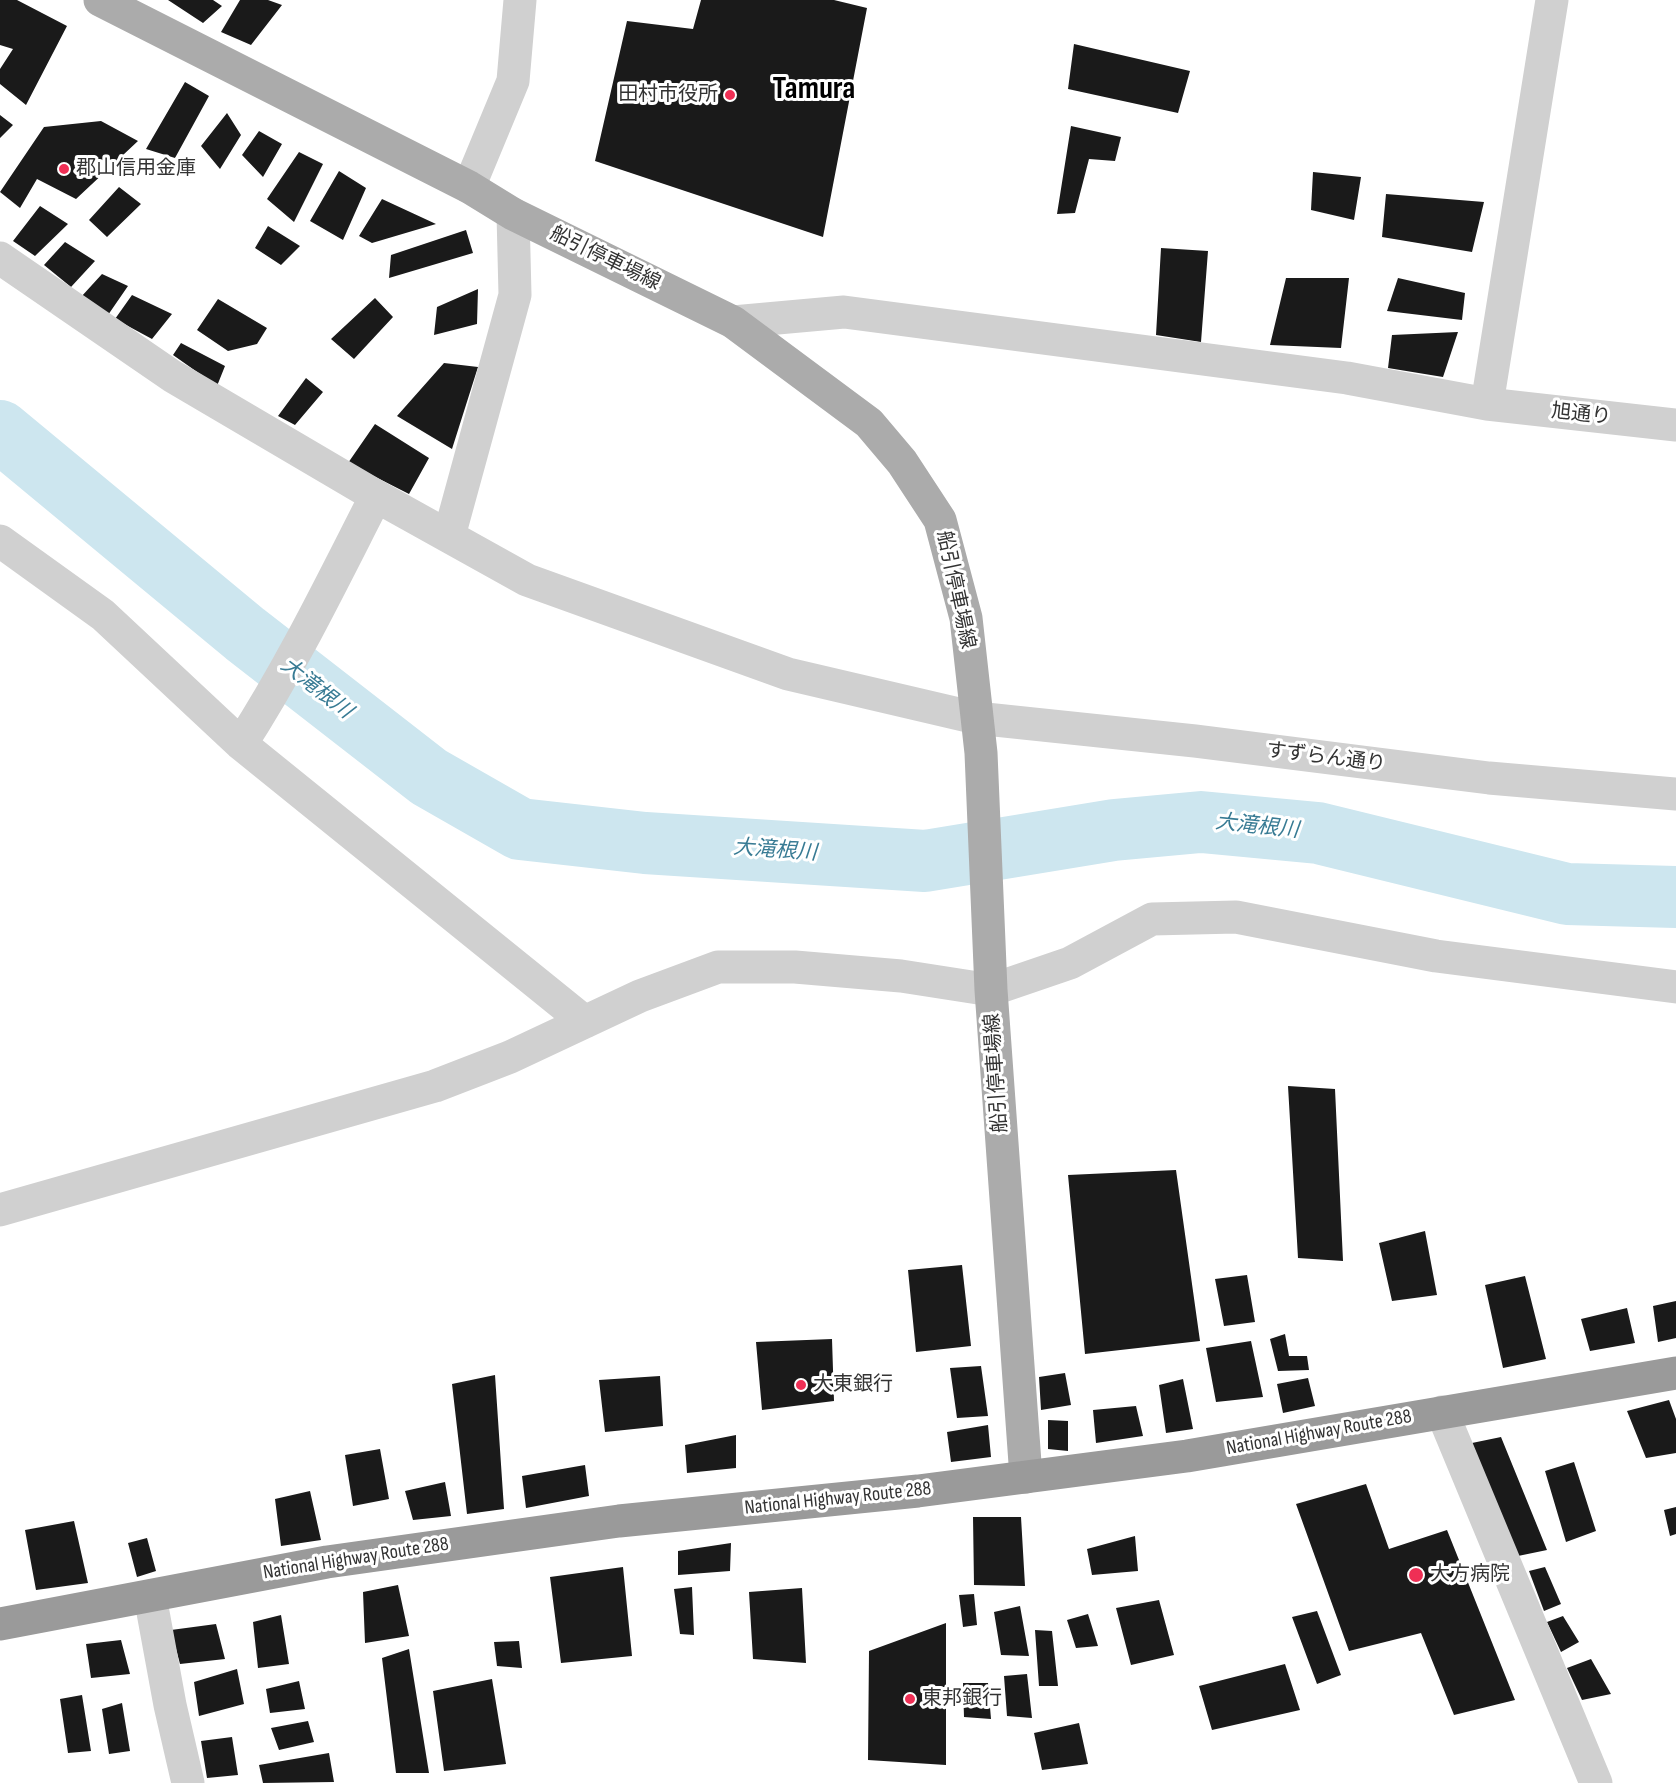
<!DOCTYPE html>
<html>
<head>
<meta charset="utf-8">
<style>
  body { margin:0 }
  canvas { display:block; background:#fff }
</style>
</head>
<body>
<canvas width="1676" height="1783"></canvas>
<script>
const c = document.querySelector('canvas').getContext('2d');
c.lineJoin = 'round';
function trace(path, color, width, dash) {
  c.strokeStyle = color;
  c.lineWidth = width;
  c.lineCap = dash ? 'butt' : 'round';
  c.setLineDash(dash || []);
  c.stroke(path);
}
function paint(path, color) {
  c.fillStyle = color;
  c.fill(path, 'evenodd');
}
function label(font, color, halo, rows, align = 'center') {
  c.font = font + ' "Sofia Sans Condensed","Noto Sans JP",sans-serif';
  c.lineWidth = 6;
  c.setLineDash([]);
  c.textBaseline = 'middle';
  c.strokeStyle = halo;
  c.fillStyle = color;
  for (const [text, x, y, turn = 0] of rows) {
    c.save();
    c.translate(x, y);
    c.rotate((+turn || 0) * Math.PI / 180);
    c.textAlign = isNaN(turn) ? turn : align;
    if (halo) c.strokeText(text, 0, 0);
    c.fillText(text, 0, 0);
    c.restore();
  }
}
trace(new Path2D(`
  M0,431L245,634L429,777L520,829L645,843L925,861L1114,830L1201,822L1318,833L1567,894L1676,897`), '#cde6ef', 62);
paint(new Path2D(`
  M0,0H17L67,26L26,105L0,84V69L13,49L0,45Z
  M168,0H213L222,6L203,23Z
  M240,0H268L282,5L251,45L221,32Z
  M701,0H834L867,8L823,237L595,161L627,21L693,29Z
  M1074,44L1190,71L1178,113L1068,89Z
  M185,82L209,96L175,158L146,149Z
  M227,113L241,135L220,169L201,146Z
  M0,115L13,125L0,138Z
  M101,121L138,141L76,199L37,179L20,208L0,192L44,127Z
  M1071,126L1121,137L1115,161L1089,159L1075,213L1057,214Z
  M259,131L282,144L263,177L242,155Z
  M299,152L323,164L294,222L267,199Z
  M339,171L366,188L343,240L310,221Z
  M1313,172L1361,177L1354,220L1311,210Z
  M119,187L141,204L107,237L89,220Z
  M1386,194L1484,202L1472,252L1382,237Z
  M382,199L436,224L372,243L359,236Z
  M40,206L68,224L35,256L13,241Z
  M268,226L300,246L281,265L255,248Z
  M466,230L473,253L389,278L391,255Z
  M65,242L95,261L71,287L44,265Z
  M1161,248L1208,251L1201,342L1156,335Z
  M102,274L128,286L108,315L81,297Z
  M1286,278H1349L1341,348L1270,345Z
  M1398,278L1465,293L1462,320L1387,311Z
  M478,289L477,324L434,335L437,307Z
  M132,295L172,314L152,339L115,319Z
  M375,298L393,317L354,359L331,339Z
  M218,299L267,328L257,344L228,351L197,330Z
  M1458,332L1443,377L1388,368L1392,335Z
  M181,343L225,366L217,386L173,355Z
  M444,363L478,367L452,449L397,416Z
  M306,378L323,392L295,425L278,416Z
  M375,424L429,458L409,494L348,463Z
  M1288,1086L1335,1089L1343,1261L1298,1258Z
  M1176,1170L1200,1341L1085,1354L1068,1175Z
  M1425,1231L1437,1295L1392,1301L1379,1243Z
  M962,1265L971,1346L916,1352L908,1270Z
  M1247,1275L1255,1322L1224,1326L1215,1279Z
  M1525,1276L1546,1359L1503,1368L1485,1285Z
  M1676,1301V1338L1658,1342L1653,1306Z
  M1627,1308L1635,1343L1590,1351L1581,1319Z
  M1285,1334L1289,1356H1307L1309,1370L1278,1371L1270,1339Z
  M832,1339L834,1401L762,1410L756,1342Z
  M1251,1341L1263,1397L1216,1402L1206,1348Z
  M981,1366L988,1416L957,1418L950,1368Z
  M1065,1373L1071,1405L1041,1410L1039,1377Z
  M495,1375L504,1509L467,1514L452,1384Z
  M660,1376L663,1426L605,1432L599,1380Z
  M1308,1378L1315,1406L1283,1413L1277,1384Z
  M1183,1379L1193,1429L1166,1433L1159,1385Z
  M1669,1400L1676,1419V1453L1646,1458L1627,1411Z
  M1136,1406L1143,1436L1096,1443L1093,1410Z
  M1048,1420L1068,1421V1451L1048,1449Z
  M988,1425L991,1457L951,1462L947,1432Z
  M736,1435V1468L687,1473L685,1445Z
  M1501,1437L1547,1550L1518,1556L1472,1443Z
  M380,1449L389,1499L353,1506L345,1455Z
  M1574,1462L1596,1531L1566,1542L1545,1471Z
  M585,1465L589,1496L526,1508L522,1476Z
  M445,1482L451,1516L413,1520L405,1491Z
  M1366,1484L1389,1549L1447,1530L1515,1700L1454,1715L1421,1633L1349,1651L1296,1504Z
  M310,1491L321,1540L281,1546L275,1499Z
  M1676,1507V1534L1670,1536L1664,1510Z
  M973,1517H1021L1025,1586L974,1585Z
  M74,1521L88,1583L36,1590L25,1530Z
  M1135,1536L1138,1571L1092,1575L1087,1549Z
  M147,1538L156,1571L137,1577L128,1543Z
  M731,1543L730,1571L678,1575V1551Z
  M623,1567L632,1656L561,1663L550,1577Z
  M1545,1567L1561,1604L1544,1611L1529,1571Z
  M398,1585L409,1636L365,1643L363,1592Z
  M692,1587L694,1635L680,1634L674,1589Z
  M802,1588L806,1663L753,1659L749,1592Z
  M974,1594L977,1625L963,1627L959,1595Z
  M1159,1600L1174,1655L1131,1665L1116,1608Z
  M1020,1606L1029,1656L1001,1655L994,1612Z
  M1317,1611L1341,1675L1317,1684L1292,1617Z
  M1088,1614L1098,1646L1076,1648L1067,1620Z
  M281,1615L289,1664L258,1668L253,1622Z
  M1563,1616L1579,1642L1561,1652L1547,1622Z
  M946,1623V1765L868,1760L869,1651Z
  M216,1624L225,1659L180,1664L171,1630Z
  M1035,1630L1052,1631L1058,1686H1039Z
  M121,1640L130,1674L91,1678L86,1644Z
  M519,1641L522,1668L497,1666L494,1642Z
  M409,1649L429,1773H396L382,1658Z
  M1591,1659L1611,1694L1582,1700L1567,1668Z
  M1285,1664L1300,1710L1212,1730L1199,1686Z
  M237,1669L244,1704L199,1716L194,1682Z
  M1027,1674L1032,1718L1007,1716L1004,1676Z
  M492,1679L506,1764L444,1771L433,1691Z
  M299,1681L305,1709L270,1713L266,1689Z
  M963,1683H988L991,1719L964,1717Z
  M82,1695L91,1751L68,1753L60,1699Z
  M122,1703L130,1751L109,1754L102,1709Z
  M308,1721L314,1742L279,1750L271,1728Z
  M1079,1723L1088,1764L1042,1770L1034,1733Z
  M232,1737L238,1775L207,1778L201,1741Z
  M329,1753L334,1782L263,1783L259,1765Z`), '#1a1a1a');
trace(new Path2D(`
  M469,187L513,81L520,0
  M0,258L172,376L376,496L527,580L788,674L976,718L1195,741L1489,778L1676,794
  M733,322L844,312L1347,378L1487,404L1676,425
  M1487,404L1552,0
  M449,536L515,295L513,214
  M0,541L103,615L241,744L585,1022
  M241,744C292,665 333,580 376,496
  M0,1210L435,1086L510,1057L640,996L718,967H795L901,976L991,990L1070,963L1152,919L1236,917L1436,956L1676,987
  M1442,1412L1596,1783
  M150,1596L170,1705L188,1783`), '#d0d0d0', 33);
trace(new Path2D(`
  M100,0L469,187L513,214L733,322L869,423L902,462L940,520L966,618L981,753L991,990L1026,1477`), '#ababab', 33);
trace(new Path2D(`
  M0,1624L327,1562L619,1521L918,1491L1187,1456L1676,1373`), '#9a9a9a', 33);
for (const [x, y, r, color] of [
  [730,95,6,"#ef2f55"],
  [64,169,6,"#ef2f55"],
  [801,1385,6,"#ef2f55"],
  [1416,1575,8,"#ef2f55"],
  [910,1699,6,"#ef2f55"]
]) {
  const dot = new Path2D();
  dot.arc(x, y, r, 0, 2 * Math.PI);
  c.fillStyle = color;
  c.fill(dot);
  trace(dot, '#fff', 2);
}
label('20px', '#333', '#fff', [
  ["田村市役所",718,95,"right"],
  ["郡山信用金庫",76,169],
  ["大東銀行",813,1385],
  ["大方病院",1430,1575],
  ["東邦銀行",922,1699]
], 'left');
label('20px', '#333', '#fff', [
  ["船引停車場線",605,259,26],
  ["旭通り",1581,415,6],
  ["船引停車場線",955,590,78],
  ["すずらん通り",1326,758,7],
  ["船引停車場線",997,1073,-94],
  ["National Highway Route 288",1319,1433,-10],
  ["National Highway Route 288",838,1499,-6],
  ["National Highway Route 288",356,1559,-9]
]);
label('italic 21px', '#387b94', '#fff', [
  ["大滝根川",316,689,38],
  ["大滝根川",1257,827,6],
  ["大滝根川",775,851,4]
]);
label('bold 32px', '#000', '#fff', [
  ["Tamura",814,90]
]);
</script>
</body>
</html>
